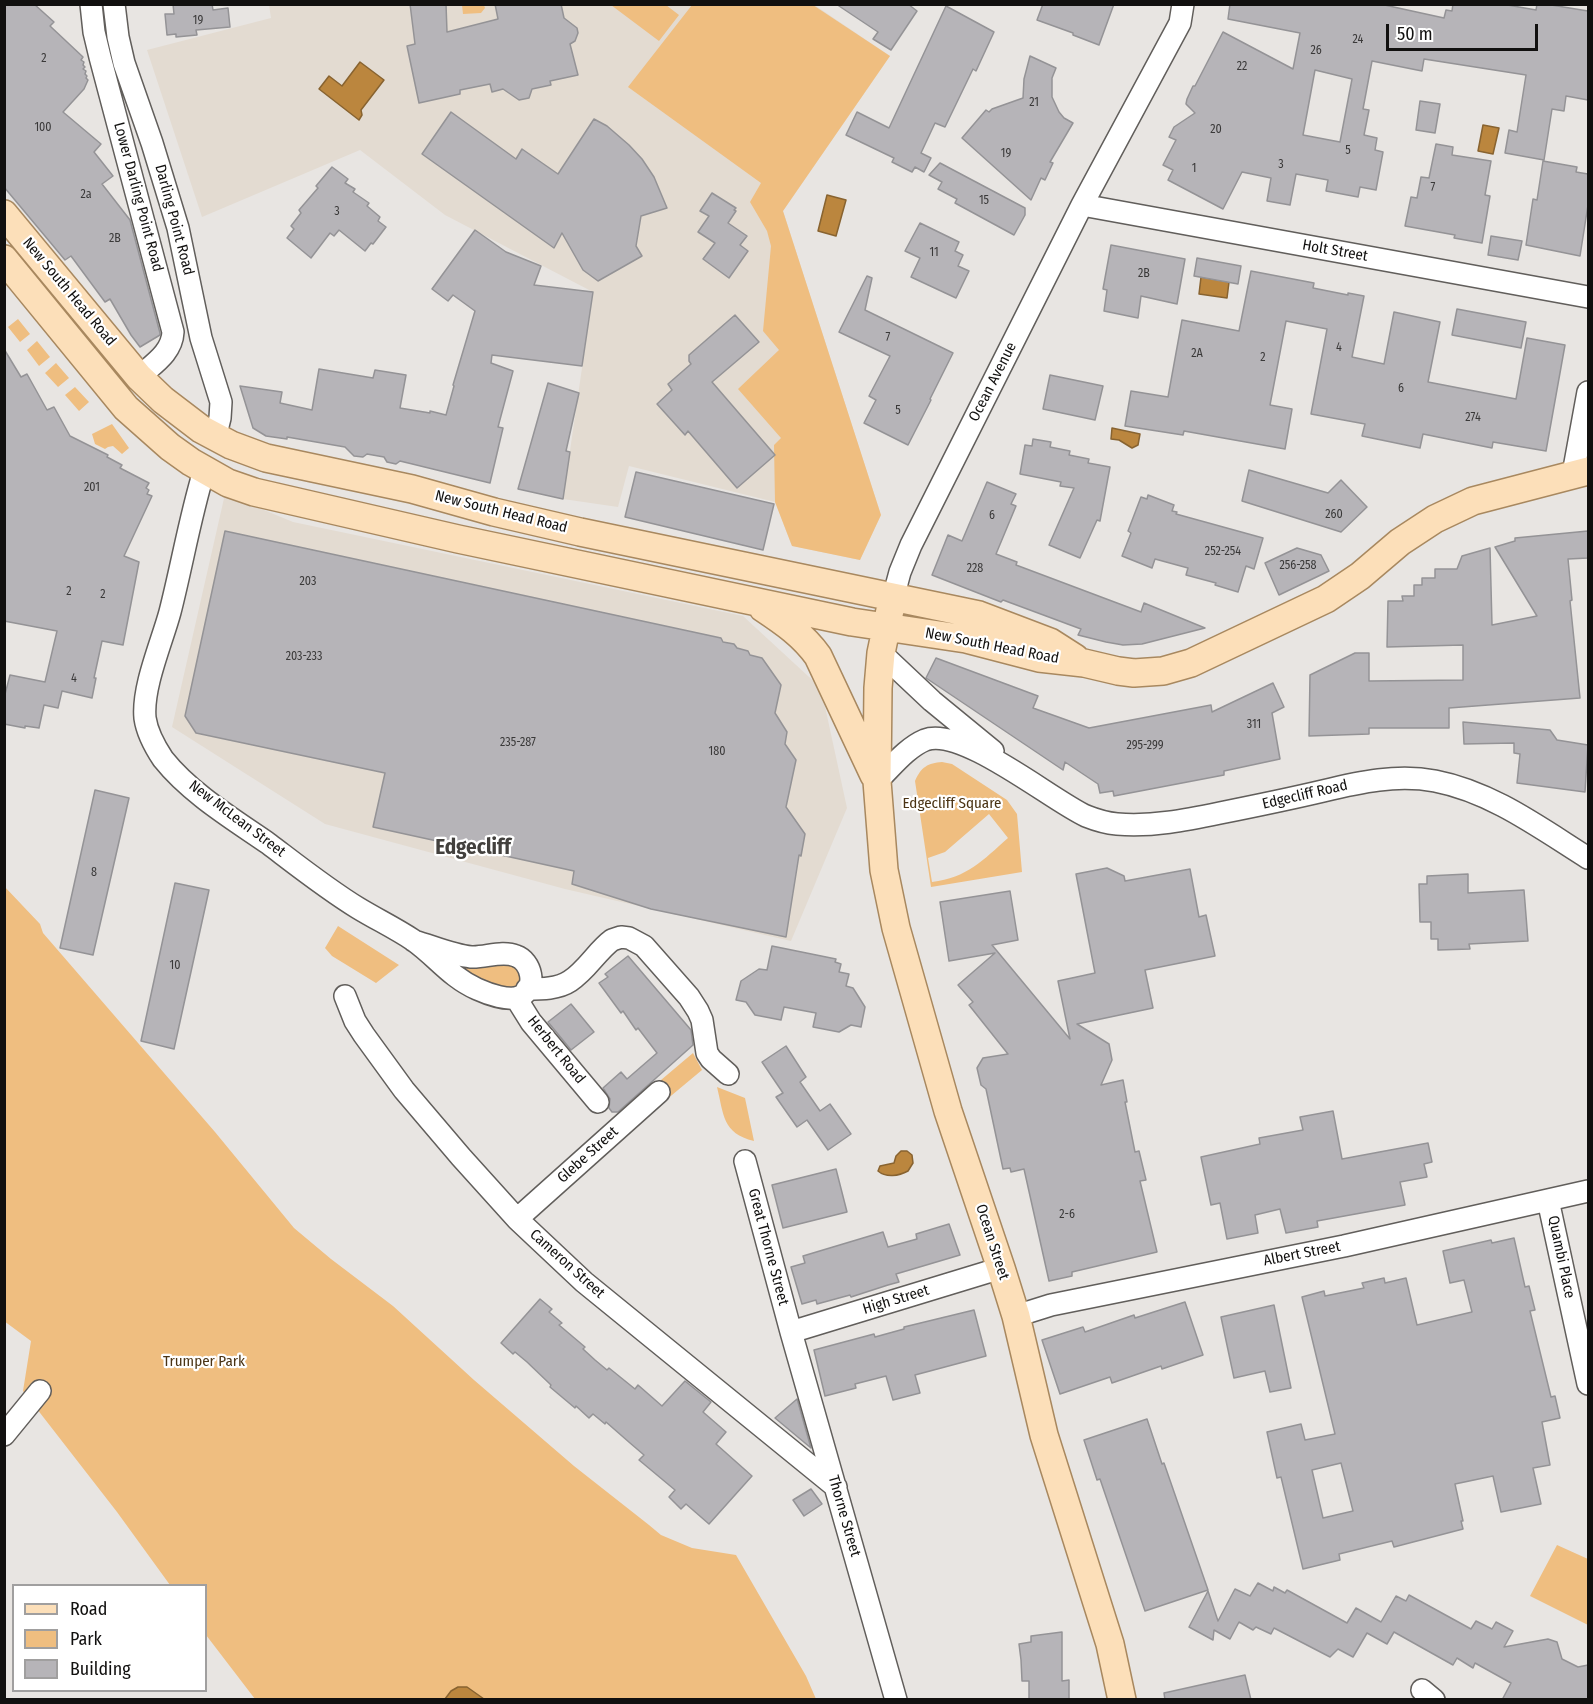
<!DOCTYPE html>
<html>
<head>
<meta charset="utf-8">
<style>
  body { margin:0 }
  #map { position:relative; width:1593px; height:1704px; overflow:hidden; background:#e8e5e2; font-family:"Fira Sans Condensed",sans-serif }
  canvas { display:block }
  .frame { position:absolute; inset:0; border:6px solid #11100f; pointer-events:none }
  .legend { position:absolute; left:12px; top:1584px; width:195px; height:108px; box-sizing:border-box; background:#fff; border:2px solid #a09f9f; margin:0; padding:8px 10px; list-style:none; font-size:18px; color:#11100f }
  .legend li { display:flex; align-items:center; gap:12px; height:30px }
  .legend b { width:30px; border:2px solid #a09f9f }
  .scale { position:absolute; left:1386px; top:24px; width:152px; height:27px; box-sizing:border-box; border:3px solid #11100f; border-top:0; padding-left:8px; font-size:18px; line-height:21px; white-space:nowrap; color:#11100f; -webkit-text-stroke:4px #fff; paint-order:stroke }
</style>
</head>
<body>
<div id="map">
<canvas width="1593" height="1704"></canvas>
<div class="frame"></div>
<ul class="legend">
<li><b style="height:8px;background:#fcdfb9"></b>Road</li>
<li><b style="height:16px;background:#efbe80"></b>Park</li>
<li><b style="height:16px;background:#b6b4b8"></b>Building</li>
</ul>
<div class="scale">50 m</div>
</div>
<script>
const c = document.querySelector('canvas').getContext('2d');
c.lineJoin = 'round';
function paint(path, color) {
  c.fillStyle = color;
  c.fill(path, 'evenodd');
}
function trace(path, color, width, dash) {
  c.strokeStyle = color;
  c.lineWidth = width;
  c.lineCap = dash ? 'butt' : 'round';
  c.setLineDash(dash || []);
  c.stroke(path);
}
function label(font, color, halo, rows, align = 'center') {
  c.font = font + ' "Fira Sans Condensed",sans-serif';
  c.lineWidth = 4.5;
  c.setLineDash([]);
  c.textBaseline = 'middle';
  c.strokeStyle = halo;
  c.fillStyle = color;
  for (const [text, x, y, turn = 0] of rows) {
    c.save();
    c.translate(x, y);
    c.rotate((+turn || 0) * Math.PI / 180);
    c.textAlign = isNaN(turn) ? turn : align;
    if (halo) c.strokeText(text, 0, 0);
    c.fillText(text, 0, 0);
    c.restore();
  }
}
paint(new Path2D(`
  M813,4L890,56L783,211L881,515L860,560L792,546L775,502L629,466L618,507L563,499L593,292L445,215L360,150L202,217L147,50L271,18L269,5Z
  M225,494L293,522L743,616L821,688L847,808L791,941L565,889L325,824L172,727Z`), '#e3dbd1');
paint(new Path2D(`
  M462,5H484L485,8L481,13L463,14Z
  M611,5H666L679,15L659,41Z
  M692,5H813L890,56L783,211L881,515L860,560L792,546L775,502L774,445L781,438L738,389L779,350L763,331L771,246L767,231L750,202L761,183L628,87Z
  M18,319L30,334L20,342L8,327Z
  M37,341L50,357L39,366L27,350Z
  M56,363L69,378L58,387L45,373Z
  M75,387L89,402L79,411L65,395Z
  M112,424L129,448L122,454L113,446L108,447L105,449L95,444L92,434Z
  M942,762L952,764L1007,800L1017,814L1022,872L931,887L915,781C921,767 928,763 942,762ZM989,814L1008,838C983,860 967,878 932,882L928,858L945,852Z
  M4,886L40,924L43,933L215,1132L294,1228L331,1259L393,1306L474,1380L574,1466L649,1525L661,1535L692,1548L736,1555L806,1676L816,1699H255L206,1635V1586L170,1585L117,1512L23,1391L31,1341L4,1321Z
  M338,926L399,965L376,983L332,956L325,948Z
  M463,955L516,956L524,994L454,977Z
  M693,1053L702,1070L660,1105L648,1091Z
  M717,1087L745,1098L754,1141C722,1133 724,1115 717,1087Z
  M1557,1545L1588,1559V1625L1530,1596Z`), '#efbe80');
const water = new Path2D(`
  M360,62L384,80L361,110L362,115L359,120L319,89L329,76L342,86Z
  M1483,125L1499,128L1493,154L1478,151Z
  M827,195L846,200L836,236L818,231Z
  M1201,277L1229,282L1227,298L1199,294Z
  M1112,428L1140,434L1138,445L1132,448L1119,440L1111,439Z
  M901,1151H907L912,1155L913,1163L908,1171C899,1176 886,1178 878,1171L880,1166L894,1163L896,1156Z
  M458,1687H467L484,1699H445L451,1691Z`);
paint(water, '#bb863e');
trace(water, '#886330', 1.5);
const building = new Path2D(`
  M4,4H34L54,22L50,26L83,57L81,60L84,62L83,65L85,67L83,69L86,71L85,74L87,76L86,78L88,80L84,89L63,112L101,144L94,152L113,176L102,184L130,220L160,333V335L140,347L131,335L110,299L105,302L71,256L65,260L4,187Z
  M173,4H212L213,10L228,8L230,27L196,30L197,35L176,37V34L167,35L165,14H174Z
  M410,4H446L447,32L498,19L495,4H561L564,18L577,28L578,33L575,41L570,44L578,75L550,81L551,85L532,89L529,98L519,100L503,89L492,92L490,84L460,90V94L419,103L407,46L415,44Z
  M836,4H908L917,11L891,50L873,39L878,32Z
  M1043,4H1114L1099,45L1073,35V33L1037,20Z
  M1230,4H1380L1444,18L1446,10L1452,11L1453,4H1502L1536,10L1537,4H1545L1588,11V100L1566,96L1564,111L1552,109L1544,160L1505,153L1509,130L1517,132L1526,75L1424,59L1422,71L1372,61L1363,109L1369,110L1364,135L1377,138L1375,150L1383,152L1376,190L1360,187L1358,197L1326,191L1328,180L1296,174L1290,205L1267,201L1271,178L1242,172L1223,209L1168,180L1173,170L1163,165L1176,140L1169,137L1174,127L1195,113L1186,104L1187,99L1193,86H1195L1223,32L1293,69L1300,33L1228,19ZM1315,70L1352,79L1340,142L1303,135Z
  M946,6L994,32L976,71L973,69L945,127L935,123L921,153L931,158L924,172L915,167L912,172L892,162L894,158L846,135L857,112L889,128Z
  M1030,56L1056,68L1052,78V97L1059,112L1064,118L1073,123L1050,162L1053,163L1045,180L1041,178L1031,200L962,138L986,110L989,112L992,109L1023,98L1024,79Z
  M1420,101L1440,104L1435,133L1416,130Z
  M451,112L516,159L522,149L558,174L594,119L607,126L629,145L642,159L654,177L667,208L641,216L636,246L642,256L598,281L583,270L562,233L554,248L422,154Z
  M1436,144L1453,147L1452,155L1491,161L1485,195L1490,196L1482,243L1454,238L1455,235L1405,226L1411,197L1417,198L1421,177L1429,178Z
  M1543,161L1577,167L1576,172L1588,174V205L1580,256L1526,245L1533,199L1537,200Z
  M940,163L1025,208V215L1014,235L955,203L957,199L938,189L942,182L929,175Z
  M332,167L348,179L345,183L355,189L353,192L369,203L367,206L380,217L378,221L386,227L373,244L371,243L365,251L339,230L334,236L330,233L311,258L287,238L294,229L291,226L301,213L299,210L318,188L316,186Z
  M712,193L736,208L734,210L736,211L728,223L747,236L740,245L748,251L729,278L703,259L715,243L698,232L709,216L700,211Z
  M920,223L959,242L955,251L963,255L958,266L969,271L956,298L911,277L920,258L905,251Z
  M475,230L506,252L541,266L534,285L593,292L582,366L492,355L491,363L513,371L498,427L503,428L490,483L400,461L396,464L387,462L384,457L367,454L363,457L354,456L345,447L287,437V439L266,436L253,428L240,386L282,392L280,403L312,410L319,369L373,378L375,370L406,375L400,408L430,413V411L446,415L454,386L453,385L475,311L453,295L448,301L432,289Z
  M1491,236L1522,241L1518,260L1488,255Z
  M1111,245L1185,259L1177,304L1141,296L1138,318L1104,311L1107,290L1103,289Z
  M1197,258L1241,266L1238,284L1194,276Z
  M1251,271L1314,283L1313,288L1348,295V293L1364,296L1352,357L1384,364L1394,312L1440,322L1428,382L1516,399L1527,338L1565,345L1546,451L1493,442L1492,448L1423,434L1420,448L1362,436L1365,424L1311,414L1327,329L1286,321L1270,405L1292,409L1285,449L1184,431L1183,435L1125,426L1131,391L1168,397L1182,320L1239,331Z
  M867,276L872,278L865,310L953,353L930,399L931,400L908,445L864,423L876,400L869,396L890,356L839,332Z
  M1457,309L1526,322L1521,348L1452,335Z
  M735,315L759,342L712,382L775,455L737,488L688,431L685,435L657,404L672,390L668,384L691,364L689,361V355Z
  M4,349L21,377L27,374L47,410L54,407L70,436L108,455L107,457L122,465L120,468L149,483L146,488L149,490L147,494L152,496L124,556L139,562L123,645L102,641L94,678H96L92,698L62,691L58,708L44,705L39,728L25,726V728L4,724V698L10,675L45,682L57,631L4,621Z
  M1050,375L1103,386L1095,420L1043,409Z
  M548,383L579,393L566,451L570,452L563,499L518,489Z
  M1033,439L1051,442L1050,447L1070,451L1069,455L1089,459L1088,463L1110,467L1100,521L1097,520L1080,558L1049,545L1074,488L1060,486L1061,482L1020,474L1025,445L1032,446Z
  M1249,470L1328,493L1341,480L1367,507L1341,532L1242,501Z
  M636,472L774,504L763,550L625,517Z
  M987,482L1016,494L1011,504L1016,506L996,554L1017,562L1016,565L1141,612L1144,603L1205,628L1142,644L1123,645L1106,642L1078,635L1081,629L1003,600L1001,602L932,575L948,535L962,541Z
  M1148,495L1174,505L1172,511L1177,512L1176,514L1263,538L1254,569L1246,566L1238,592L1215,585L1216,583L1186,575L1188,568L1155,559L1152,568L1122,556L1131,533L1128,531L1141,497L1147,499Z
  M225,531L721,638L723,642L734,644L737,648L748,651L750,655L762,658L781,685L775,713L787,732L785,744L796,760L786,807L805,834L801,856L799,855L786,937L651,909L572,884L574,871L373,827L385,773L196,733L185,716Z
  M1588,531V558L1568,559L1572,600L1570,601L1580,698L1449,708V728H1369V734L1309,736L1310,675L1355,653H1369V681L1463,680V645L1387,647L1388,601H1403L1402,596H1414V585H1422V578H1435V569H1457L1462,556L1490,548L1492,625L1537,616L1495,547L1515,541V538Z
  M1297,548L1321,555L1329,571L1279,595L1265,563Z
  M936,658L1038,696L1033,708L1089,728L1211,705L1212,712L1273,683L1284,707L1272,713L1280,759L1224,771V775L1114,796L1113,791L1100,793L1098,784L1065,762L1063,770L926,678Z
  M1463,722L1550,730L1557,740L1588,745L1585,792L1517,783L1520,754L1514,753V743L1464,744Z
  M95,790L129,798L93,955L60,948Z
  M1107,868L1124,876L1125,881L1190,869L1199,917L1206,915L1215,956L1145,970L1153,1008L1077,1024L1109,1044L1112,1060L1101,1085L1123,1080L1127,1102H1125L1135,1152L1139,1151L1146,1180L1140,1181L1157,1252L1072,1272V1276L1049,1281L1024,1169L1011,1172L1010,1168L1003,1169L986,1089L981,1085L977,1068L983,1058L1008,1054L969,1005L973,1002L958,985L995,953L949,961L940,902L1010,891L1018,940L992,945L1070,1039L1058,981L1095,973L1076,874Z
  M1468,874V893L1524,890L1528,941L1469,944L1470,949L1438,950V939H1431V922H1420L1419,884H1427V876Z
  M175,883L209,890L174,1049L141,1041Z
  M772,946L836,959L835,962L841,964L839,972L849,974L846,986L853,988L865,1007L861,1027L851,1025L839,1032L813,1027L816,1013L784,1007L781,1020L755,1015L746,1002L736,1000L741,981L759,969L767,970Z
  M628,956L691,1030L693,1045L618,1112H612L609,1108L610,1099L603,1088L621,1072L627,1079L657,1053L638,1028L636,1030L623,1011L621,1013L599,983L608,977L605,974Z
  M571,1004L594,1032L571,1050L548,1022Z
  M786,1046L806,1077L800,1082L820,1111L830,1104L851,1134L828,1150L807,1120L797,1127L776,1097L783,1093L762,1062Z
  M1333,1111L1342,1159L1428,1143L1432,1162L1424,1164L1427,1177L1400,1182L1405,1205L1317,1221L1318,1227L1286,1233L1280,1209L1255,1215L1258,1233L1227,1239L1220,1203L1211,1205L1201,1157L1260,1144L1259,1138L1303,1130L1300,1117Z
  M836,1169L847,1212L783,1228L772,1185Z
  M949,1224L960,1255L896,1274L899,1282L888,1285L851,1297L850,1295L817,1304L816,1300L802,1304L791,1267L805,1263L803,1256L883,1232L888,1247L917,1239L916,1234Z
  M1514,1238L1525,1287L1529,1286L1535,1310L1530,1311L1551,1397L1555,1396L1560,1418L1542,1422L1550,1465L1533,1468L1541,1504L1501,1512L1493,1476L1455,1484L1463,1521H1461L1463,1529L1394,1547L1392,1541L1339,1554L1340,1560L1303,1569L1281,1477L1277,1478L1267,1432L1301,1424L1305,1440L1335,1434L1302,1297L1324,1291L1325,1296L1364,1288L1362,1283L1384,1278L1385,1283L1406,1278L1417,1325L1472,1312L1464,1280L1450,1283L1443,1251L1491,1240L1492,1243ZM1341,1463L1353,1511L1323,1518L1312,1470Z
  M540,1299L552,1309L549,1312L562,1323L559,1325L585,1347L583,1349L595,1360L607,1370L609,1368L635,1389L638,1385L662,1406L685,1381L711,1402L703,1412L726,1432L716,1444L752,1476L709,1524L686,1504L681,1509L669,1497L675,1490L639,1460L644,1455L630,1443L606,1422L605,1424L593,1414L589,1418L576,1406L575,1408L550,1387L551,1385L527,1362L515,1352L513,1354L501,1343Z
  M1185,1302L1203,1355L1162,1369L1161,1366L1112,1383L1110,1377L1060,1394L1042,1340L1083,1327L1085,1332L1134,1315L1135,1318Z
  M1274,1305L1291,1388L1270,1392L1265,1371L1234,1378L1221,1317Z
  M974,1310L986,1356L915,1375L920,1393L893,1400L886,1376L855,1384L856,1388L825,1396L814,1350L874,1334L875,1337L904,1329V1327Z
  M797,1399L798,1402L811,1448L775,1418Z
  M1147,1419L1162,1464L1164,1463L1208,1590L1145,1611L1100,1479L1097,1480L1084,1440Z
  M811,1489L822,1504L804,1516L793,1500Z
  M1258,1583L1273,1591L1274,1587L1285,1593L1287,1590L1347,1623L1356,1608L1381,1622L1396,1596L1406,1601L1409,1595L1471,1629L1476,1621L1492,1629L1496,1622L1513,1631L1504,1647L1548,1639L1557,1642L1562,1659L1578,1667L1588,1665V1700H1502L1511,1683L1475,1663L1473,1668L1457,1658L1453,1665L1394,1632L1387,1644L1367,1633L1353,1657L1338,1649L1330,1657L1274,1628L1271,1634L1256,1627L1253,1630L1239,1622L1230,1639L1214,1630L1213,1640L1189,1627L1208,1591L1218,1621L1235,1589L1250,1596Z
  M1062,1632V1681L1069,1680V1700H1029V1681H1022L1021,1660L1019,1644L1031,1642V1636Z
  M1245,1675L1251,1700H1165L1164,1693Z`);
paint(building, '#b6b4b8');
trace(building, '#949396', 1.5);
const minor = new Path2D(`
  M91,4L94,32L100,57L173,332C172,353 153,364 139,377
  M114,4L118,37L124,63L152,143L178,228L201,338L221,402L220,418L215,438
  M1082,205L1588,297
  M204,471C190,517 182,565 170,612C162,642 142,687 145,718C147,732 155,747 163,759C191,794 233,819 269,844C298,866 327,889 358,908C376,919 395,928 413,940C436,956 450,977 477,989C488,994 510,1002 521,996C538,987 531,961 516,956C502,950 485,958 471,957C452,955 432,946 414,941
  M1573,474L1588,392
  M893,598L900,572L911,545L1082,205L1180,23L1183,4
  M881,653L932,701L993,751
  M877,781C891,768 906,748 925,740C962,726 1051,800 1086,816C1096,820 1106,823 1117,824C1152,827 1186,820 1220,813C1255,806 1289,799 1323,791C1360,782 1397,774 1435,781C1492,792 1540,828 1588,858
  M527,989C542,989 558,989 570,981C587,970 597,951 612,940L621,937L629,938L644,946L689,997L698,1011L702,1020L707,1053L711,1059L728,1074
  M345,996L355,1021L364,1035L404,1090L461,1157L517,1219L584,1282L836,1487
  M516,998L531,1022L598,1102
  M745,1161L791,1332L896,1700
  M1548,1200L1588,1384
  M517,1219L659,1092
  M1016,1316L1051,1305L1344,1246L1588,1191
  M791,1332L1001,1268
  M4,1435L40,1391
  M1422,1690L1434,1700`);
const major = new Path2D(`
  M4,214L139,377L163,400L201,429L231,445L266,458L412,489L494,512L580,532L979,615L1050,642L1075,658
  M4,259L126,408L170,447L191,462L228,483L254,492L458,539L852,622L966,639L1039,658L1084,663L1118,671L1134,673L1163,671L1191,663L1326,599L1360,576L1400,542L1435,519L1473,501L1588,471
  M763,608C784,622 803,635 818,656L874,775
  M890,610L881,653L878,688L877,781L884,870L896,928L948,1111L1001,1268L1016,1316L1044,1435L1110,1644L1122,1700`);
trace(minor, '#615e5b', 24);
trace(major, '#a8885f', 30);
trace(minor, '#fff', 21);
trace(major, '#fcdfb9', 27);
label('12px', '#3a3939', null, [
  ["19",198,21],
  ["24",1358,40],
  ["26",1316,51],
  ["2",44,59],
  ["22",1242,67],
  ["21",1034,103],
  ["100",43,128],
  ["20",1216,130],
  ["5",1348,151],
  ["19",1006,154],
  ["3",1281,165],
  ["1",1194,169],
  ["7",1433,188],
  ["2a",86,195],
  ["15",984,201],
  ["3",337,212],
  ["2B",115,239],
  ["11",934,253],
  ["2B",1144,274],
  ["7",888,338],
  ["4",1339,348],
  ["2A",1197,354],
  ["2",1263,358],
  ["6",1401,389],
  ["5",898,411],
  ["274",1473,418],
  ["201",92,488],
  ["260",1334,515],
  ["6",992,516],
  ["252-254",1223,552],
  ["256-258",1298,566],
  ["228",975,569],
  ["203",308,582],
  ["2",69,592],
  ["2",103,595],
  ["203-233",304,657],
  ["4",74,679],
  ["311",1254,725],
  ["235-287",518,743],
  ["295-299",1145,746],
  ["180",717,752],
  ["8",94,873],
  ["10",175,966],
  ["2-6",1067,1215]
]);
label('15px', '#11100f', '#fff', [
  ["Lower Darling Point Road",138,197,75],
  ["Darling Point Road",174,220,75],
  ["Holt Street",1335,251,10],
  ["New South Head Road",69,292,50],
  ["Ocean Avenue",993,382,-63],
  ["New South Head Road",501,512,14],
  ["New South Head Road",992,646,11],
  ["Edgecliff Road",1305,795,-13],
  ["New McLean Street",237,819,37],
  ["Herbert Road",556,1050,51],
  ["Glebe Street",588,1155,-42],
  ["Ocean Street",992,1242,72],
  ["Great Thorne Street",768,1247,75],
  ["Albert Street",1302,1254,-11],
  ["Quambi Place",1561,1257,78],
  ["Cameron Street",567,1264,42],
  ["High Street",896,1300,-17],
  ["Thorne Street",844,1516,74]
]);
label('15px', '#4a3314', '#fff', [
  ["Edgecliff Square",952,804],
  ["Trumper Park",204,1362]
]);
label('bold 21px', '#42403d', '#fff', [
  ["Edgecliff",473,848]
]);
</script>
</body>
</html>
